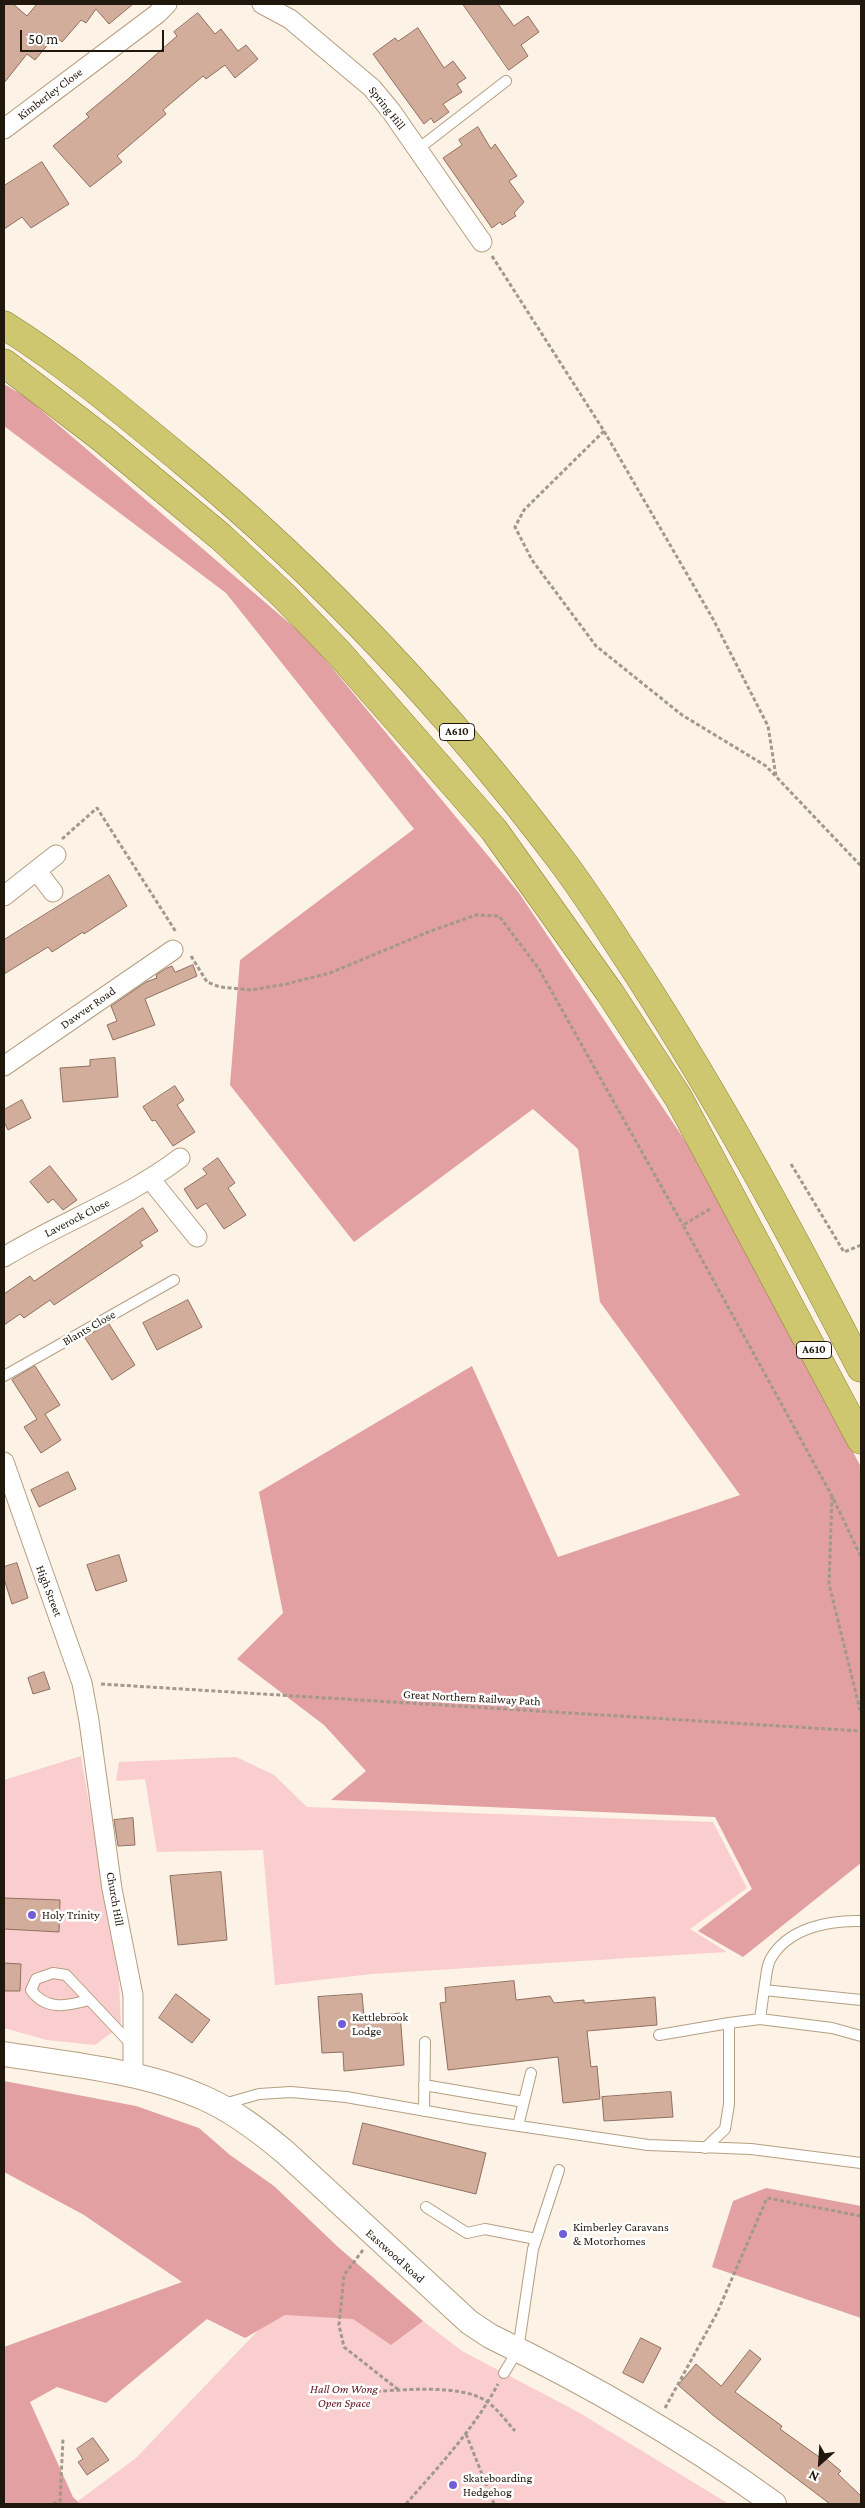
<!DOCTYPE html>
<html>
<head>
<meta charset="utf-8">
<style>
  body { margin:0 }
  #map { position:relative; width:865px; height:2508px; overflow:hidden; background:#fcf2e5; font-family:"Crimson Pro",serif }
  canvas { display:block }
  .frame { position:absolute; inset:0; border:5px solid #21180d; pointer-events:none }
  .north { position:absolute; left:795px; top:2438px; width:50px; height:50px; -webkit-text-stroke:4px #fff; paint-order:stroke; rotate:206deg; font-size:14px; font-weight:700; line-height:20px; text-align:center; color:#21180d }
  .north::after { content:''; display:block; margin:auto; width:18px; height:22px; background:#21180d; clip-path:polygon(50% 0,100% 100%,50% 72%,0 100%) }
  .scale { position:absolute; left:20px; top:30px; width:144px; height:22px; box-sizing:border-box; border:2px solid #21180d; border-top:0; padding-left:6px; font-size:15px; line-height:18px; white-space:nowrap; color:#21180d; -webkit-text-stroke:4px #fff; paint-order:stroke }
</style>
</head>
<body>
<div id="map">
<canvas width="865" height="2508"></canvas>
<div class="frame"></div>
<div class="north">N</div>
<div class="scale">50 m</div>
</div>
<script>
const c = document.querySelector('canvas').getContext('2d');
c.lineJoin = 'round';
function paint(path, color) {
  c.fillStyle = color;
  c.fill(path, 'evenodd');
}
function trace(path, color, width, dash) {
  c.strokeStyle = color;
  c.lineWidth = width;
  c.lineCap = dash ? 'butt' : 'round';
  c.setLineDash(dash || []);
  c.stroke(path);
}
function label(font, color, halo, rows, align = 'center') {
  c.font = font + ' "Crimson Pro",serif';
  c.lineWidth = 5;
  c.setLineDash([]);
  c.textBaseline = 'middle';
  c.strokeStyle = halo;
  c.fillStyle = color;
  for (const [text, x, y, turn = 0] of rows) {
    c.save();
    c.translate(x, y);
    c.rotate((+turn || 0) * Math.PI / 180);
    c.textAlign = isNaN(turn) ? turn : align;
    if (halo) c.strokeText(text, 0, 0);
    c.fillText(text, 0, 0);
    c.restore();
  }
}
paint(new Path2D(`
  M81,1756L119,1979L121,2026L95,2045L47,2040L4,2028V1780Z
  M236,1757L274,1775L307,1807L713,1822L747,1888L690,1929L727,1952L372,1974L275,1985L263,1850L157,1852L145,1779L116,1781L119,1762Z
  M338,2247L423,2321L462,2351L578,2412L729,2504H74L136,2458Z`), '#facecf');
paint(new Path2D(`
  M4,384L27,398L309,640L519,893L696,1157L861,1467V1863L743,1957L698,1931L752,1889L715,1817L331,1800L366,1771L324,1725L237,1659L283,1613L259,1492L472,1366L558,1557L740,1495L600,1302L578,1149L533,1109L354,1242L230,1085L240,960L414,829L226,593L4,426Z
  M4,2081L136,2106L199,2128L230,2155L274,2186L338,2247L423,2321L391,2345L353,2319L285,2315L245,2338L207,2319L106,2403L57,2387L30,2402L73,2497L80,2504H4V2347L182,2282L84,2215L4,2172Z
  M766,2188L861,2206V2318L712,2267L733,2201Z`), '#e2a0a3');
const building = new Path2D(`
  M4,4H13L27,16L37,4H133L109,24L96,9L86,23L81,20L62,42L55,36L35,60L27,54L4,83Z
  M463,4H498L514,26L528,16L539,32L521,45L528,56L509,70Z
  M198,13L215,34L221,29L238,51L246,45L258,59L235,78L225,65L206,79L203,76L163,110L166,114L117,156L122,162L90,187L53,146L89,117L86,114L134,74L177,36L174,32Z
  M418,28L444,68L453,61L466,78L457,84L462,92L443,104L449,112L434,123L431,118L424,124L373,54L395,38L398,41Z
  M478,127L491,149L495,144L517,176L509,181L524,202L514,213L516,216L502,225L500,222L492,228L443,158L462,145L459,140Z
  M42,162L69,204L31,228L22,217L4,229V186Z
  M109,875L127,906L84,934L83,932L52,952L48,947L4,974V940Z
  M193,965L197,976L145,999L155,1025L113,1040L107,1025L117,1021L111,1006L146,982L157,978L156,975L167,968L172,966L175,972Z
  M115,1058L118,1097L63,1102L60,1068L90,1066V1060Z
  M175,1086L184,1100L177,1105L195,1132L173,1146L155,1120L152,1121L143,1107Z
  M22,1100L31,1118L8,1130L4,1122V1110Z
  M218,1158L235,1183L228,1188L246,1215L224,1229L206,1203L197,1209L184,1189L207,1174L203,1169Z
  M50,1166L77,1200L63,1210L53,1199L48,1203L30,1182Z
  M143,1208L158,1231L140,1242L143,1246L54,1305L50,1300L24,1318L20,1314L4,1325V1294L30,1276L34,1281Z
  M188,1300L202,1327L157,1350L143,1323Z
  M109,1324L135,1365L112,1380L85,1338Z
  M35,1366L60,1405L45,1414L61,1440L41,1453L24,1427L37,1419L12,1380Z
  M68,1472L76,1489L39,1507L31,1490Z
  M119,1555L127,1581L96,1591L87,1565Z
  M17,1563L28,1598L12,1604L4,1579V1567Z
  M44,1672L50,1689L33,1694L28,1678Z
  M133,1818L135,1845L118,1846L114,1820Z
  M221,1872L227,1940L178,1945L170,1876Z
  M4,1898L60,1900L59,1932L4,1929Z
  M4,1963L21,1964L20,1991H4Z
  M514,1981L516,2000L550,1996L554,2003L584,2000V2003L655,1997L657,2025L587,2031L591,2067L597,2066L600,2099L563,2103L558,2057L448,2070L440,2003L446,2002L445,1988Z
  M176,1994L210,2020L192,2043L159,2018Z
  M362,1994L364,2017L400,2013L404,2065L344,2071L343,2052L322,2053L318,1997Z
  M671,2092L673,2117L604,2121L602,2097Z
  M363,2123L486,2153L476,2194L353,2164Z
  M641,2338L661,2348L643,2383L623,2373Z
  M750,2350L761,2359L735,2392L782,2426L780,2429L822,2459L824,2457L841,2471L838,2474L861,2496V2504H830L714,2416L678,2385L696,2364L721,2386Z
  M93,2438L109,2460L87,2475L78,2462L83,2459L77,2449Z`);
paint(building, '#d2ad9c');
trace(building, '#916f5f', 1);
const service = new Path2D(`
  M418,149L506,81
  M4,1376L174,1280
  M764,1990C766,1981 766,1968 770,1960C787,1928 829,1920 861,1921
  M89,2000C67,2006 46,2011 31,1990L36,1979L53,1973L66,1975L132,2045
  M760,2019L764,1990L861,2000
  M659,2035L729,2023
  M424,2085L524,2102
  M224,2104L259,2094L291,2092L346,2097L472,2119L648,2145L751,2149L861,2163
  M424,2111L425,2042
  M518,2126L531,2073
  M705,2148L725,2129L729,2104V2023L760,2019L832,2028L861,2036
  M426,2207L467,2233L485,2229L536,2239
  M504,2373L518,2350L533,2249L559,2170`);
const minor = new Path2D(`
  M262,4L290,19L372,88L391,111L482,242
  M4,129L157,14L167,4
  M37,871L53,892
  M4,896L56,855
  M4,1066L173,950
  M151,1180L197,1237
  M4,1257C61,1222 126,1199 180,1158
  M4,1462L82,1683L89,1721L112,1889L133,1995V2076`);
const tertiary = new Path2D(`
  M4,2054C68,2064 144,2071 204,2098C234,2111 261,2132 286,2153L469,2322L490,2336C589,2384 685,2439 774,2504`);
const trunk = new Path2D(`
  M4,325C68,365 126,414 184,462C325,579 451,714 561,860C589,897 613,936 638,974C720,1101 792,1234 861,1368
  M4,363L103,439L221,537L283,595L338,652L494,830L610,993L678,1097L861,1440`);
trace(service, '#b69f81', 12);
trace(minor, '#b69f81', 21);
trace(tertiary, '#b69f81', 26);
trace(trunk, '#8a8137', 29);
trace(new Path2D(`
  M492,256L604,431L713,619L768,726L776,776
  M604,431L524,510L515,527L532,560L596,646L682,715L766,766L861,866
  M62,839L97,808L176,932
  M191,956L207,982L220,987L251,990L286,984L330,973L428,932L476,915L499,916L539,969L683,1225
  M791,1164L844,1252L861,1245
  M710,1209L683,1225L832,1496L861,1557
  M832,1496L829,1584L861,1714
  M101,1684L861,1731
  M363,2250L344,2275L339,2325L344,2347L400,2391
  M364,2392C397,2391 463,2382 489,2403C499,2411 507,2422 515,2431
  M665,2408L717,2313L767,2198L861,2216
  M466,2434L494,2504
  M53,2504L60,2501L63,2439
  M406,2504C439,2466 474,2429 498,2384`), '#a2988c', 3, [4, 2.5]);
trace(service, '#fff', 10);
trace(minor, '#fff', 19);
trace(tertiary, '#fff', 24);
trace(trunk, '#cec770', 28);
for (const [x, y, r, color] of [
  [32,1915,5,"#735dd7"],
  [342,2024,5,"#735dd7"],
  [563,2234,5,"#735dd7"],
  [453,2485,5,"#735dd7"]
]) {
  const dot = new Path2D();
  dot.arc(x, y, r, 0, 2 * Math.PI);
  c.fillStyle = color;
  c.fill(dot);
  trace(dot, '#fff', 2);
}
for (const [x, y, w] of [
  [457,732,35],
  [814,1350,35]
]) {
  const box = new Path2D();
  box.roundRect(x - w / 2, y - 8.5, w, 17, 4);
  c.fillStyle = '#fff';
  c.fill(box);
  trace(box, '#21180d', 1);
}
label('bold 11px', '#21180d', null, [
  ["A610",457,732],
  ["A610",814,1350]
]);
label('12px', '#21180d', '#fff', [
  ["Kimberley Close",50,94,-37],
  ["Spring Hill",387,108,52],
  ["Dawver Road",88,1008,-35],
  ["Laverock Close",77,1218,-27],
  ["Blants Close",89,1328,-30],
  ["High Street",49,1591,69],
  ["Great Northern Railway Path",472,1698,3],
  ["Church Hill",115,1899,80],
  ["Eastwood Road",395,2256,42]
]);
label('12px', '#21180d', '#fff', [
  ["Holy Trinity",42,1915],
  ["Kettlebrook",352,2017],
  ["Lodge",352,2031],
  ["Kimberley Caravans",573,2227],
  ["& Motorhomes",573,2241],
  ["Skateboarding",463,2478],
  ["Hedgehog",463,2492]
], 'left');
label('italic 12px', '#611521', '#fff', [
  ["Hall Om Wong",344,2389],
  ["Open Space",344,2403]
]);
</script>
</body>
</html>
